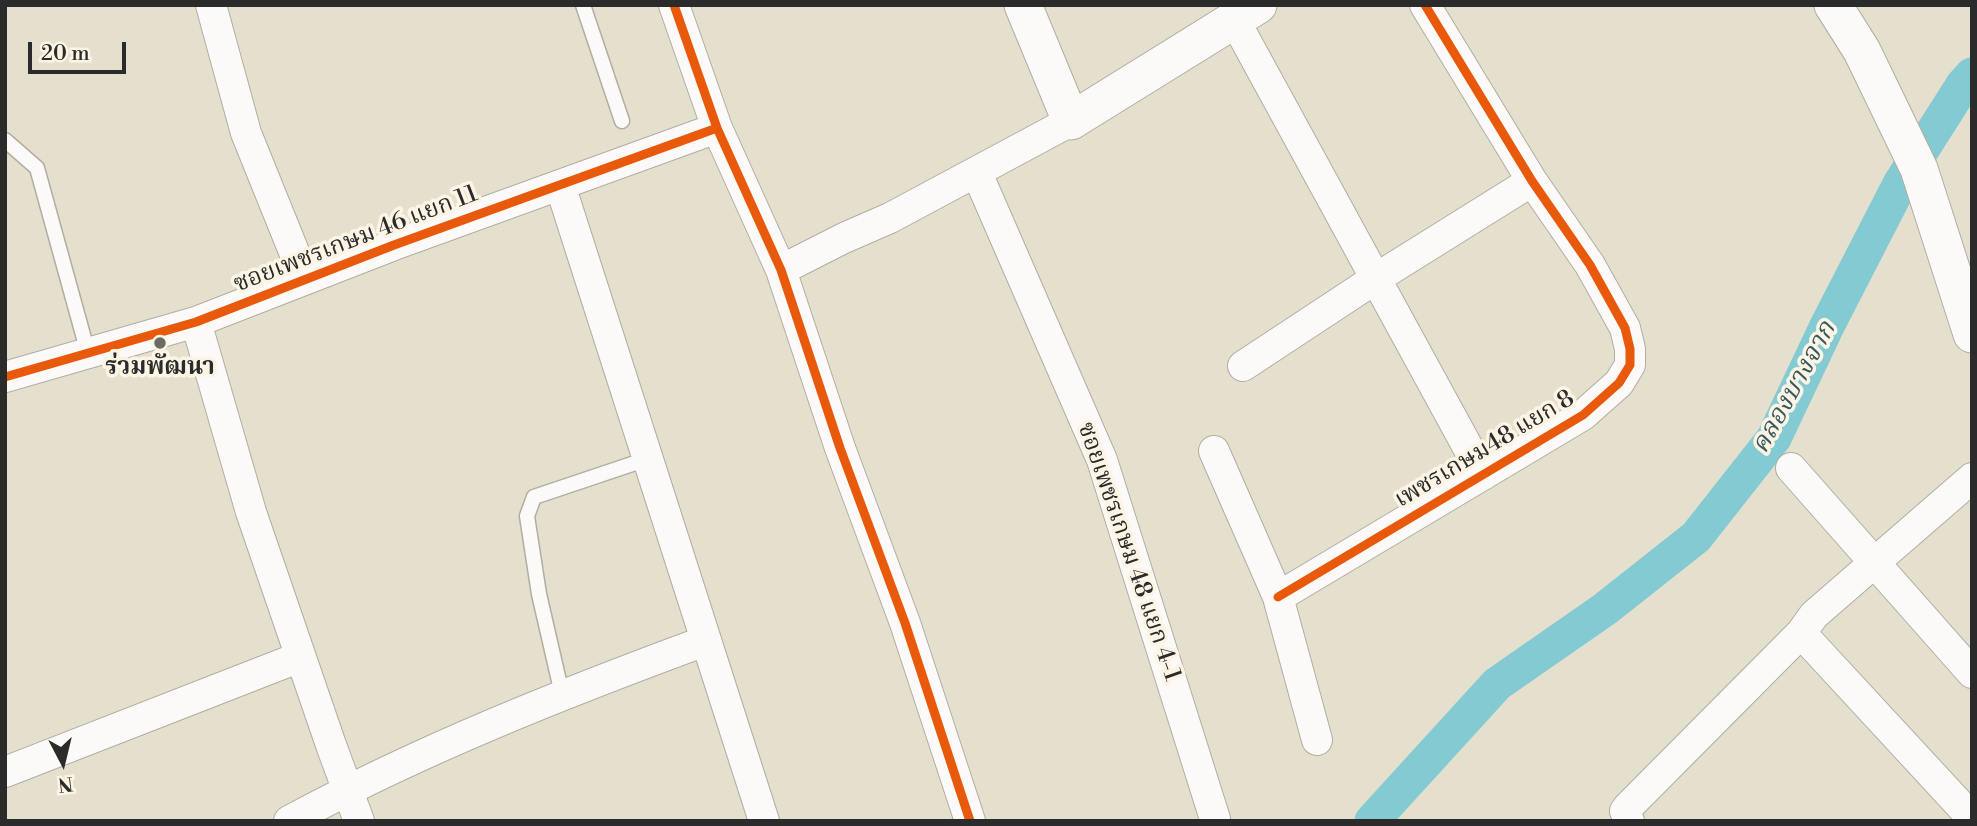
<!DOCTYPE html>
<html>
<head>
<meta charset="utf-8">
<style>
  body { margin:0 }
  #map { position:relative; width:1977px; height:826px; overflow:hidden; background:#e5dfce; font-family:"Libre Bodoni",serif }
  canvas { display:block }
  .frame { position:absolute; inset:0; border:7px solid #2b2b2b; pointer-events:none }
  .north { position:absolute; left:28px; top:728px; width:70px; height:70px; -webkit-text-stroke:5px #fcf5e5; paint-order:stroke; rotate:173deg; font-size:19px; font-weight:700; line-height:28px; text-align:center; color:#2b2b2b }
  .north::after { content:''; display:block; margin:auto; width:24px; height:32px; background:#2b2b2b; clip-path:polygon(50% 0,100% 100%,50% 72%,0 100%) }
  .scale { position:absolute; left:28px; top:42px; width:98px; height:32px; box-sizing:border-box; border:4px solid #2b2b2b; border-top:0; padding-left:9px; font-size:21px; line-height:24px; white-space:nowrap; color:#2b2b2b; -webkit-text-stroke:5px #fcf5e5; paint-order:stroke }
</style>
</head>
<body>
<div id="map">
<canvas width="1977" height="826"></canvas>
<div class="frame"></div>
<div class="north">N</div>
<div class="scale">20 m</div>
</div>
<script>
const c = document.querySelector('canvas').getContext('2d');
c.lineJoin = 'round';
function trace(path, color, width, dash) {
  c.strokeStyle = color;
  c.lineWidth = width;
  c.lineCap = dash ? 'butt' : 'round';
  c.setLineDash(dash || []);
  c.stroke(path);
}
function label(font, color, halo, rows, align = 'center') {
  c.font = font + ' "Libre Bodoni","Noto Serif Thai",serif';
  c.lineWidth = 7;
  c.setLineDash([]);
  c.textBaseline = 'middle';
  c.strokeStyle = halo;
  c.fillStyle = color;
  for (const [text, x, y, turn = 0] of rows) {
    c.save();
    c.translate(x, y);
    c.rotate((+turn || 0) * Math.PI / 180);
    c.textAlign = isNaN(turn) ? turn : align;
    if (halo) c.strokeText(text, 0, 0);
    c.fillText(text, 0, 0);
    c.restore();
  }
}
trace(new Path2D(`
  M1372,821L1497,684L1605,609L1696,537L1774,438L1827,326L1900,184L1963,85L1972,75`), '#83cad3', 35);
const service = new Path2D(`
  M583,5L622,121
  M5,140L37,168L88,353
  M562,694L539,594L527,516L534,497L647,459`);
const minor = new Path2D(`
  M211,5L246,133L305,279
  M674,5L717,128L781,270L840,448L905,623L970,821
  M1235,21L1483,475
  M977,173L1102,460L1215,819
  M560,185L764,821
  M781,270L844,238L890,218L1071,121
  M196,322L251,512L331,745L359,821
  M1243,366L1375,279L1532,181
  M5,377L196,322L394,245L717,128
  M1214,451L1278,597L1317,740
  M1791,468L1972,673
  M1278,597L1583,415L1619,383L1630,365V349L1625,328L1590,265L1532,181L1425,5
  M1801,633L1972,818
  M5,772L300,657
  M289,821C422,749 564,693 705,641
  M1629,821L1625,811L1628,807L1801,633L1814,615L1972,478`);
const tertiary = new Path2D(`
  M1023,5L1071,121L1258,5
  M1833,5L1862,51L1919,169L1972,334`);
trace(service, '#b1ada2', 17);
trace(minor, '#b1ada2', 32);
trace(tertiary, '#b1ada2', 39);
trace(service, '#fbfaf8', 14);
trace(minor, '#fbfaf8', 30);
trace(tertiary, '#fbfaf8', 37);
trace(new Path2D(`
  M674,5L717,128L781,270L840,448L905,623L970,821
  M5,377L196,322L394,245L717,128
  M1278,597L1583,415L1619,383L1630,365V349L1625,328L1590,265L1532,181L1425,5`), '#e8590c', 9);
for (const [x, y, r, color] of [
  [160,343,7,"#6c6a64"]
]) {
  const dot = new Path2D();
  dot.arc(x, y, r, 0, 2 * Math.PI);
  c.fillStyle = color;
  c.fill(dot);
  trace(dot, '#fcf5e5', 2.5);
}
label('24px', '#2b2b2b', '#fcf5e5', [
  ["ซอยเพชรเกษม 46 แยก 11",356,240,-21],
  ["เพชรเกษม48 แยก 8",1485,450,-31],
  ["ซอยเพชรเกษม 48 แยก 4-1",1128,552,71]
]);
label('bold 24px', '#2b2b2b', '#fcf5e5', [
  ["ร่วมพัฒนา",160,368]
]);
label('italic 26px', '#39585e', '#fcf5e5', [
  ["คลองบางจาก",1795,388,-61]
]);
</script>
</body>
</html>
